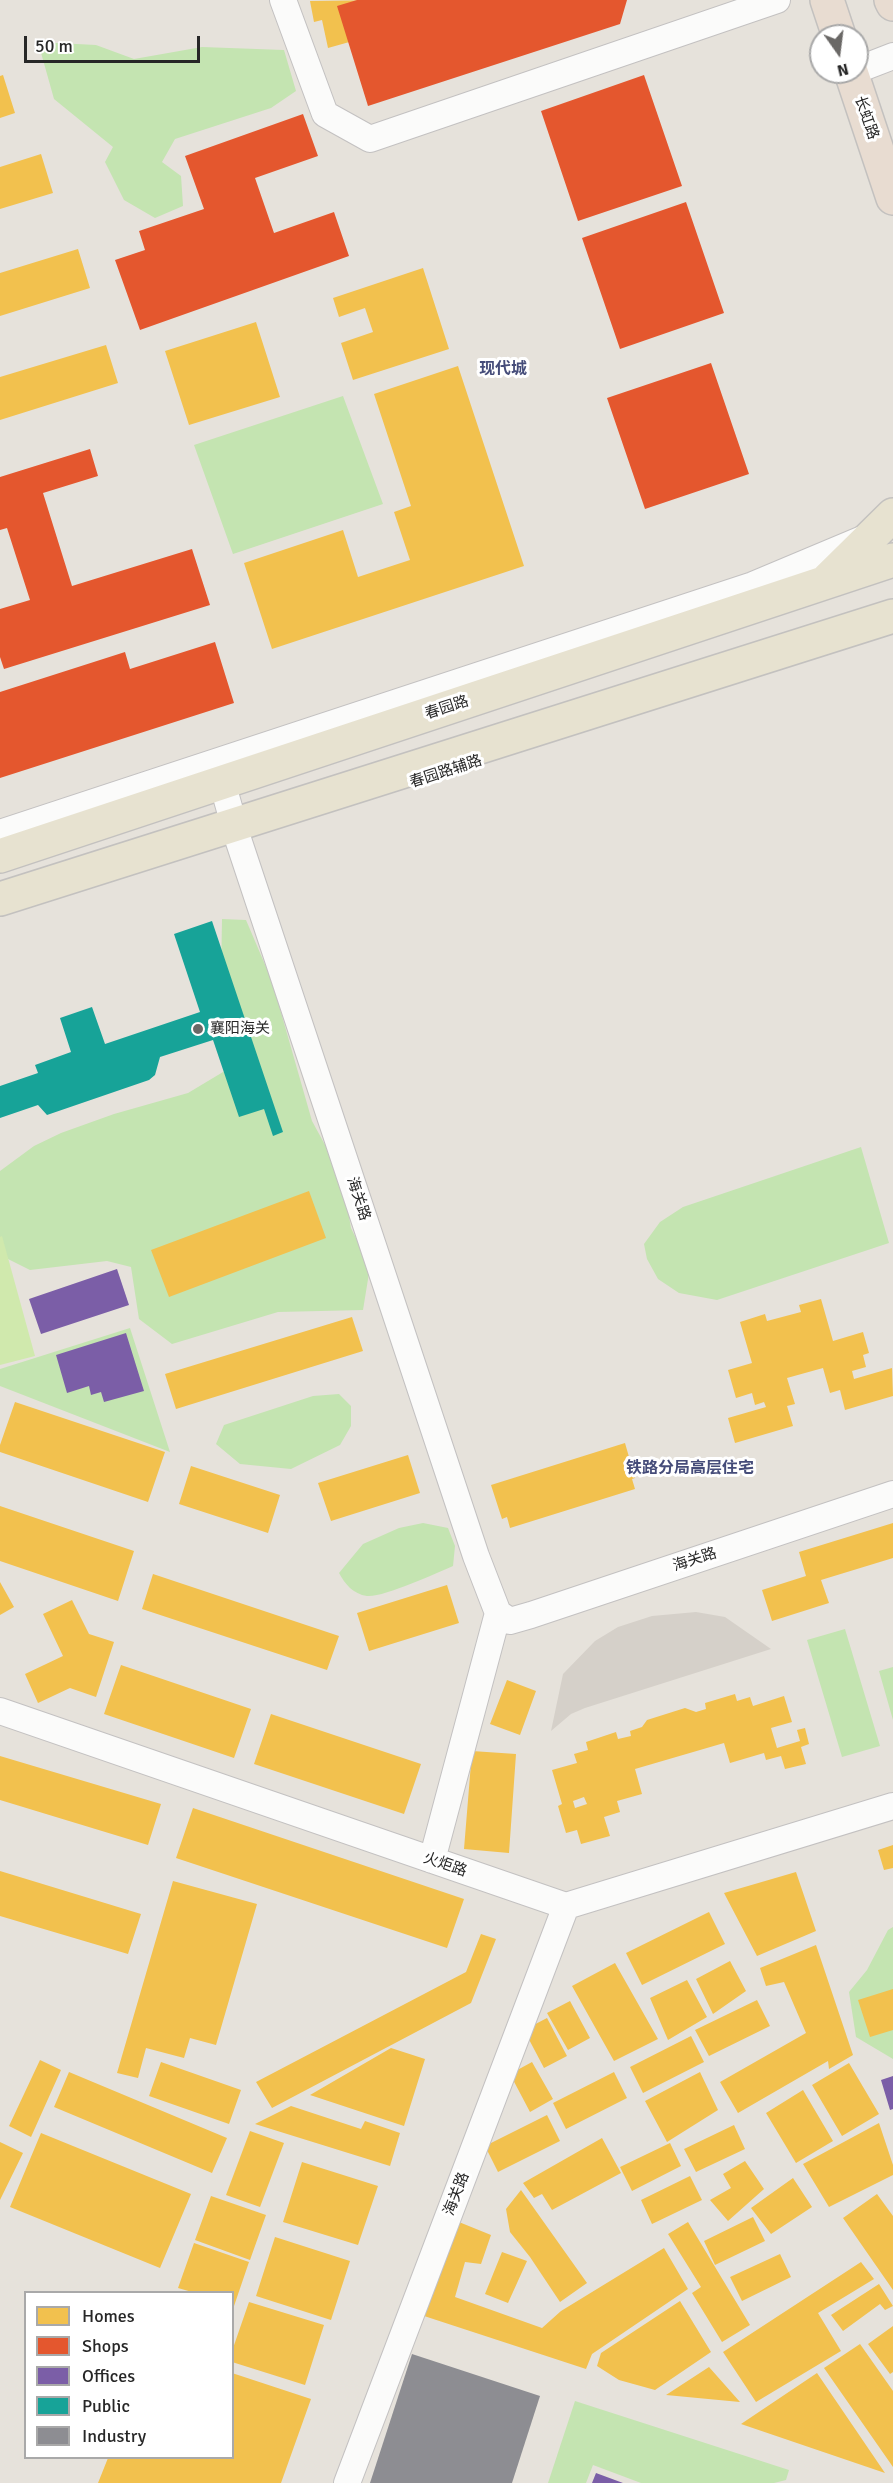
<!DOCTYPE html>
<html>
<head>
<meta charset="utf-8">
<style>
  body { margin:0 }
  #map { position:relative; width:893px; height:2483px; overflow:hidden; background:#e6e2db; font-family:Signika,sans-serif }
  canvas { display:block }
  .legend { position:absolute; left:24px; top:2291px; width:210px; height:168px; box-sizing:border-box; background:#fff; border:2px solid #a9a9a9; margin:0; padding:8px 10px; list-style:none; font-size:18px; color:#272727 }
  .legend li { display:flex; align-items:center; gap:12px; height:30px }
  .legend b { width:30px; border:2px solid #a9a9a9 }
  .north { position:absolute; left:809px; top:24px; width:60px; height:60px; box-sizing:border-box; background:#fff; border:2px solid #a9a9a9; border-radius:50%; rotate:166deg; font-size:16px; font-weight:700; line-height:24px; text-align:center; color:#272727 }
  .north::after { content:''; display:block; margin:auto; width:21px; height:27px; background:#6a6866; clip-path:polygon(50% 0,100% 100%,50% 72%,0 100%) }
  .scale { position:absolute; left:24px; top:36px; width:176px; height:27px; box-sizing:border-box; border:3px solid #272727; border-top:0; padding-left:8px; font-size:18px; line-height:21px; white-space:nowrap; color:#272727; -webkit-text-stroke:4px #fff; paint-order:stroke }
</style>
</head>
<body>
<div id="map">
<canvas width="893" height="2483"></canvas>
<ul class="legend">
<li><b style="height:16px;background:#f2c14e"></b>Homes</li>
<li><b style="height:16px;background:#e4572e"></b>Shops</li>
<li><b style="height:16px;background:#7b5ea7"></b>Offices</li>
<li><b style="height:16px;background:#17a398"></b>Public</li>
<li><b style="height:16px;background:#8d8d92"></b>Industry</li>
</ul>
<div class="north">N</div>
<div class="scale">50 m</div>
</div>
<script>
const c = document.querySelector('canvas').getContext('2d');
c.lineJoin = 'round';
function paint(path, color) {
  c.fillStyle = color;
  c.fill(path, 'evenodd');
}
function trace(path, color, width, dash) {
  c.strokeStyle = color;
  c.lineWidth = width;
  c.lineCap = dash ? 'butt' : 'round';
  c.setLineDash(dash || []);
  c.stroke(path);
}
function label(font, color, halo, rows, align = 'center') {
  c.font = font + ' Signika,"Noto Sans SC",sans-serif';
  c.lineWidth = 6;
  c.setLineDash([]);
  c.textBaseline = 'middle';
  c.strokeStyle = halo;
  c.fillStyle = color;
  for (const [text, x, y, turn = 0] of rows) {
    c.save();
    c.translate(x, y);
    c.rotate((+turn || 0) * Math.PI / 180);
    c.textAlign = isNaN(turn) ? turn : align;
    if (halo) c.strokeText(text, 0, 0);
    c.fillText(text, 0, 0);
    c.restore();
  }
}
paint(new Path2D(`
  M38,42L96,45L134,59L202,47L284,50L296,91L271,108L175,139L162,162L181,176L183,206L155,218L124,200L105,162L113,147L54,99Z
  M343,396L383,504L233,554L194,445Z
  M222,919L246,920L272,981L312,1121L342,1176L351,1228L370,1267L363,1310L278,1312L172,1344L139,1319L131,1267L107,1261L30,1270L8,1259L0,1248V1171L34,1146L61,1133L114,1114L188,1093L238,1063L221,977Z
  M861,1147L889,1243L717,1300L679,1293L658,1279L647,1259L644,1244L660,1222L683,1207Z
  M130,1328L170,1452L0,1386V1369Z
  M339,1394L351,1406V1426L340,1445L291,1469L240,1464L216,1444L224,1425L313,1396Z
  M423,1523L448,1528L455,1546L453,1566C437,1573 382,1598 367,1596C353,1594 345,1584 339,1573L363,1544L399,1528Z
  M845,1629L880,1746L842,1757L807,1640Z
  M893,1667V1720L879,1671Z
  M893,1927V2059L856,2037L849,1992L867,1970L888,1930Z
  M575,2401L789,2470L786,2480L774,2483H641L593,2465L586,2483H548Z`), '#c4e4b1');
paint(new Path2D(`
  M2,1236L35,1356L0,1365V1237Z`), '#d0e9ad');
paint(new Path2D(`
  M696,1612L725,1617L771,1649L585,1708L571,1714L551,1731L563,1674L595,1641L618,1627L652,1616Z`), '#d5d0c9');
paint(new Path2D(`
  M384,0L385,2L379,3L385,32L328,48L322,20L314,22L310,1Z
  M423,0H487V1L427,17Z
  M513,0H571V1L518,17Z
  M3,75L15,113L0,118V76Z
  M41,154L53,193L0,209V167Z
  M78,249L90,288L0,316V273Z
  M423,268L449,349L353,380L341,343L373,332L365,308L339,317L333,298Z
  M256,322L280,397L189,425L165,351Z
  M106,345L118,383L0,420V377Z
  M458,366L524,566L272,649L244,563L343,530L358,577L410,560L394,512L411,506L374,394Z
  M309,1191L326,1238L169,1297L151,1250Z
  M821,1299L833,1341L863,1332L869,1353L863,1355L866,1367L852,1371L854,1379L892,1368L893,1396L845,1410L840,1390L830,1393L823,1368L787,1378L795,1404L787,1406L793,1426L735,1443L728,1418L766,1407L764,1402L755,1405L752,1393L736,1398L728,1370L752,1363L740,1322L765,1314L767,1321L801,1312L799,1305Z
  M352,1317L363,1351L176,1409L165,1374Z
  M15,1402L165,1452L148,1502L0,1452V1445Z
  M625,1443L635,1478L632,1479L635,1489L510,1528L507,1517L502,1519L491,1485Z
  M408,1455L420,1493L331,1521L318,1483Z
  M191,1466L280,1495L268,1533L179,1504Z
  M0,1506L134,1551L118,1601L0,1561Z
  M893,1523V1558L821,1580L829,1603L772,1621L762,1590L806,1576L799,1552Z
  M153,1574L339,1636L327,1670L142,1609Z
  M0,1582L14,1607L0,1615Z
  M447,1585L459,1623L369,1651L357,1613Z
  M72,1600L89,1634L114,1642L96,1697L70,1688L38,1703L25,1674L63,1656L43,1614Z
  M121,1665L251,1709L234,1758L104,1714Z
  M507,1680L536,1691L520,1735L490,1724Z
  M735,1694L737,1701L750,1697L753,1706L784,1696L792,1722L771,1728L777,1748L800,1741L797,1730L805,1728L809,1744L801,1747L806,1764L785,1769L781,1756L766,1760L764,1753L730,1763L724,1743L635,1769L642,1794L617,1801L620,1812L604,1817L610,1836L581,1844L577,1830L566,1833L558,1806L562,1804L552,1770L577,1763L574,1754L588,1750L586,1742L616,1732L618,1739L631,1736L630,1731L642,1727L647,1720L685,1708L696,1712L706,1709L705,1703ZM584,1797L587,1804L575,1808L573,1801Z
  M271,1714L421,1764L404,1814L254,1764Z
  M472,1751L516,1754L509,1853L464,1849Z
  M0,1756L161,1804L148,1845L0,1800Z
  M193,1808L464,1899L447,1948L176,1858Z
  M893,1845V1868L884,1870L878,1850Z
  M0,1871L141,1914L128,1954L0,1916Z
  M796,1872L816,1931L757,1956L724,1893Z
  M173,1881L257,1904L216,2045L190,2038L184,2058L146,2048L138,2078L117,2073Z
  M709,1912L725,1944L642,1985L626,1953Z
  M481,1934L496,1939L471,2003L272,2108L256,2082L466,1972Z
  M816,1945L853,2055L829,2069L828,2061L738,2113L720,2082L806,2033L784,1982L766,1986L760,1968Z
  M730,1961L746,1991L713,2014L696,1979Z
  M615,1963L658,2039L614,2061L572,1986Z
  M687,1980L707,2017L668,2040L650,1998Z
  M893,1989V2030L870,2037L858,2000Z
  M757,2000L770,2026L709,2056L695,2030Z
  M570,2001L590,2038L568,2050L547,2013Z
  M547,2018L567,2056L544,2068L524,2030Z
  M691,2036L704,2062L643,2093L630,2067Z
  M391,2048L425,2059L404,2126L310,2095Z
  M40,2060L61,2070L31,2137L9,2126Z
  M161,2062L241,2090L229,2124L149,2096Z
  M532,2062L553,2099L530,2112L510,2074Z
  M849,2063L879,2114L842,2136L812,2085Z
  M69,2072L227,2138L212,2173L54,2107Z
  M614,2072L627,2098L566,2129L553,2103Z
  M700,2072L718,2110L667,2142L645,2101Z
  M803,2090L833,2141L796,2163L766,2113Z
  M291,2106L361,2129L365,2121L400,2133L390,2166L255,2124Z
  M547,2115L560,2141L498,2172L485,2146Z
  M879,2123L893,2165V2175L829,2207L803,2164Z
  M734,2125L745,2149L696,2172L684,2149Z
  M250,2131L284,2143L260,2207L226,2195Z
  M41,2133L191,2194L160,2268L10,2207Z
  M602,2138L621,2173L552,2210L542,2194L534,2198L523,2183Z
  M0,2142L23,2153L0,2200Z
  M670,2143L681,2166L632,2191L620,2167Z
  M745,2161L764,2189L728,2221L710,2200L731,2188L723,2174Z
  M302,2162L378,2186L358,2245L283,2222Z
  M690,2176L702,2200L652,2224L641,2200Z
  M793,2178L812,2207L771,2234L751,2208Z
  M521,2190L587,2283L560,2302L530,2257L510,2232L506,2209Z
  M877,2194L893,2216V2290L843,2218Z
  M211,2196L266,2215L250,2260L195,2240Z
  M753,2217L765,2241L715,2265L704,2241Z
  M454,2220L491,2235L481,2264L465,2262L455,2297L542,2328L561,2311L664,2248L688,2289L592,2354L586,2369L418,2314Z
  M688,2222L750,2325L722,2342L692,2293L701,2287L668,2234Z
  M275,2237L350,2261L331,2320L256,2296Z
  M194,2243L249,2262L233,2309L232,2292H192L178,2288Z
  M502,2252L527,2261L508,2303L485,2294Z
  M780,2254L791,2277L742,2301L730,2277Z
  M861,2262L874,2279L818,2313L841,2351L756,2402L723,2352Z
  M879,2284L893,2306L885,2310L880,2304L843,2331L831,2315Z
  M680,2301L711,2352L655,2390L619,2380L597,2366L601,2353Z
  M249,2302L324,2325L305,2385L232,2362V2351Z
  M893,2326V2372L890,2374L868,2344Z
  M860,2344L893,2391V2467L824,2368Z
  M709,2367L740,2402L666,2395Z
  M232,2373L311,2399L281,2483H98L108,2458H232Z
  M817,2373L885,2473L741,2424Z`), '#f2c14e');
paint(new Path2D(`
  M357,0H627L620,24L368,106L337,6Z
  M644,75L682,186L578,221L541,111Z
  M303,114L318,156L255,178L274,233L334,212L349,256L140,330L115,260L145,250L139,231L204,209L185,156Z
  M686,202L724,313L620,349L582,238Z
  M711,363L749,474L645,509L607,398Z
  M90,449L98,476L43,493L72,586L192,549L210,605L4,669L0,657V609L30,600L7,528L0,530V477Z
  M215,642L234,703L0,778V692L125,652L130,669Z`), '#e4572e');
paint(new Path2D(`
  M117,1269L129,1305L41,1334L29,1299Z
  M126,1333L144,1391L104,1402L101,1392L91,1395L89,1386L67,1393L56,1355Z
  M893,2076V2109L890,2110L881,2080Z
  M596,2473L623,2483H592Z`), '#7b5ea7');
paint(new Path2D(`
  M212,921L283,1132L273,1136L264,1109L239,1117L213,1040L160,1057L155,1075L149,1080L47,1115L38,1105L0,1118V1086L38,1073L35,1065L71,1052L60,1018L92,1007L105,1044L200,1012L174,934Z`), '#17a398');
paint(new Path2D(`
  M412,2354L540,2396L512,2483H370Z`), '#8d8d92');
const minor = new Path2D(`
  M283,0L325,114L370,139L777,0
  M857,70L893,56
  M222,782L238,839L476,1556L498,1613L432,1860
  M0,833L753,585L865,538
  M498,1613L510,1621L531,1615L893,1494
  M0,1711L566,1906L893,1806
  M347,2483L566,1906`);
const major = new Path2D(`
  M828,579L893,515
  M0,856L893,560
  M0,899L893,616`);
const highway = new Path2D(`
  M827,0L839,36
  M891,0L893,4
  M851,72L893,198`);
trace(minor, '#c3c1c1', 28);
trace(major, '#c3c1bf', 36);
trace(highway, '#c3c1bf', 36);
trace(minor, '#fbfbfa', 26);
trace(major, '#e7e2d0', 33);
trace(highway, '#e8dcd1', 33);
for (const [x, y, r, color] of [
  [198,1029,6,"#6a6866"]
]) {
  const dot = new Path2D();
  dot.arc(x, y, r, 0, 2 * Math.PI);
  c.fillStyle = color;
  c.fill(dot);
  trace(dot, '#fff', 2);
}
label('15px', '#272727', '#fff', [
  ["长虹路",866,118,71],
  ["春园路",447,708,-18],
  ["春园路辅路",446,772,-18],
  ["海关路",358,1199,72],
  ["海关路",695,1560,-18],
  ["火炬路",445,1865,19],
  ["海关路",457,2194,-69]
]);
label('15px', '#272727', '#fff', [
  ["襄阳海关",210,1029]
], 'left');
label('bold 16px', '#454c79', '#fff', [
  ["现代城",503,370],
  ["铁路分局高层住宅",690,1469]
]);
</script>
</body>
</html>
